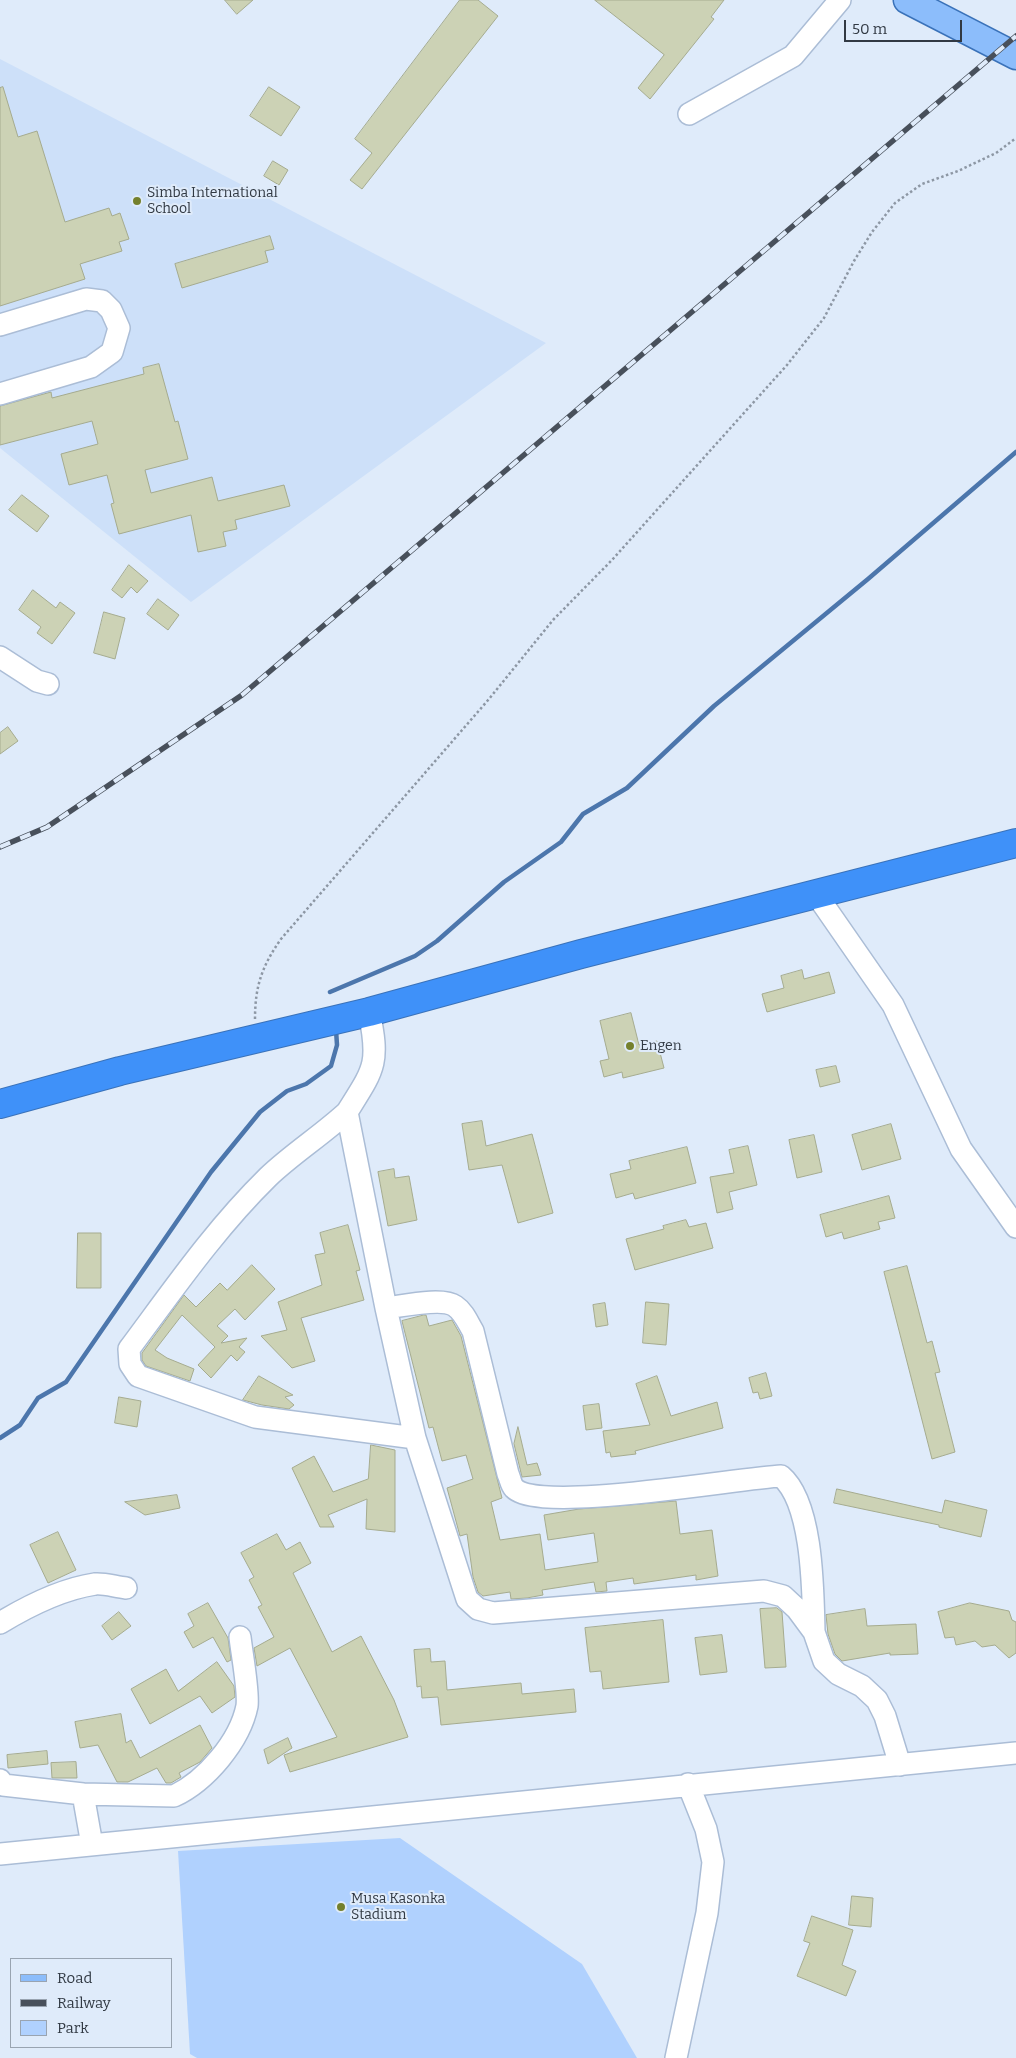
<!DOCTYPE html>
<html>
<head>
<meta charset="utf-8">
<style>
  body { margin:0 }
  #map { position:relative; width:1016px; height:2058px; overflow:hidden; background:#dfebfa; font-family:Bitter,serif }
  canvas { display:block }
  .legend { position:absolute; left:10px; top:1958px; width:162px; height:90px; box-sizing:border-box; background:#dfebfa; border:1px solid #99a4b1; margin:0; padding:6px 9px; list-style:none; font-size:15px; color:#313943 }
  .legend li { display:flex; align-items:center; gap:10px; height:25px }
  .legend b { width:25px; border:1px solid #99a4b1 }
  .scale { position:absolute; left:844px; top:20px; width:118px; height:22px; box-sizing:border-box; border:2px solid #313943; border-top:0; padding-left:6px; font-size:15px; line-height:18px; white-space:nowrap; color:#313943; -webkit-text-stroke:4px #dfebfa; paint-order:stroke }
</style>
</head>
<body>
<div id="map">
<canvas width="1016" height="2058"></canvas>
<ul class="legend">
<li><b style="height:6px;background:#8cbdfb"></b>Road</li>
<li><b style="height:6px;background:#48505b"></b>Railway</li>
<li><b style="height:14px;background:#b0d1fe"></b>Park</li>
</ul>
<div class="scale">50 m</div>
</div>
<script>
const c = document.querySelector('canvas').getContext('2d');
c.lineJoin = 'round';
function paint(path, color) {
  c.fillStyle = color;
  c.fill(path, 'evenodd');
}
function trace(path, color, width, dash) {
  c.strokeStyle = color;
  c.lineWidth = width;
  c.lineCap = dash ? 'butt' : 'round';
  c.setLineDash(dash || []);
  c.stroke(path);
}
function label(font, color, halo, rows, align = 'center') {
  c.font = font + ' Bitter,serif';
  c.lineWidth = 4;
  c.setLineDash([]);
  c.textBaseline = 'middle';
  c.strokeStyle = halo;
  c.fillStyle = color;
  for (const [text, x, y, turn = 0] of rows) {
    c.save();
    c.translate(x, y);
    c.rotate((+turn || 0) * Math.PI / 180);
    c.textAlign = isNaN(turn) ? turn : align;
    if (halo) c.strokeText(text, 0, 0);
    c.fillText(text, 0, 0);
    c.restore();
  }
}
paint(new Path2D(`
  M0,59L546,343L191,602L0,448Z`), '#cde0f9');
paint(new Path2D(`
  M400,1838L582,1964L637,2058H197L190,2054L178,1851Z`), '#b0d1fe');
trace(new Path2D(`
  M330,992L415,956L437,941L504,882L561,842L583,814L627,788L714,706L868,579L1016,452
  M0,1438L20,1425L38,1398L66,1382L211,1172L260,1112L287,1091L306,1084L331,1066L337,1045L336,1030`), '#4c76ac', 4.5);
const building = new Path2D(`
  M225,0H253L237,14Z
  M460,0H478L498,16L362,189L350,180L372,153L355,139Z
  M595,0H724L711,17L714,19L650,99L638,88L664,55Z
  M3,87L18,137L37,131L65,222L109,208L112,216L120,213L129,239L119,242L122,251L80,264L85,279L0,306V88Z
  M269,87L300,107L281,136L250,116Z
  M273,161L288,170L279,185L264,176Z
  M270,236L274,249L265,251L268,262L182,288L175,264Z
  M159,364L175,422L178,421L188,459L145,470L151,493L212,477L218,501L284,485L290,506L235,520L237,529L223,532L226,546L198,552L191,515L119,534L111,504L114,503L107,475L69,485L61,454L98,444L92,421L0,445V406L51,392L52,398L144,374L143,368Z
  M22,495L49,516L37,532L9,510Z
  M129,565L148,581L137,593L131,587L122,598L112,590Z
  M33,590L56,608L60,602L75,613L52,644L37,633L41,627L19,610Z
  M158,599L179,615L168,630L147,614Z
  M104,612L125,618L115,659L94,653Z
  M8,727L18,741L0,754V733Z
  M802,970L804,979L829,972L835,993L767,1012L762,994L784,988L781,976Z
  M631,1013L639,1045L657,1041L664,1068L623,1078L622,1072L604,1077L600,1061L609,1059L600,1021Z
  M836,1066L840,1082L820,1087L816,1070Z
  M482,1121L486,1146L532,1134L553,1213L518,1223L502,1165L469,1170L462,1124Z
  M891,1124L901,1159L862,1170L852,1135Z
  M814,1135L822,1172L797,1178L789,1140Z
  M748,1146L757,1185L729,1192L733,1209L717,1213L710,1177L734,1173L729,1150Z
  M687,1147L696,1183L635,1199L633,1193L616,1198L610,1174L631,1169L629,1161Z
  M394,1169L395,1178L409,1176L417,1220L388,1226L378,1172Z
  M889,1196L895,1218L878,1222L880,1229L844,1239L842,1232L826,1237L820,1215Z
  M686,1220L689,1227L706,1223L713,1248L635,1270L626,1239L664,1229L663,1226Z
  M348,1225L360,1270L356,1271L364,1300L301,1318L315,1361L292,1368L261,1336L287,1330L278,1302L322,1285L315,1255L325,1253L320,1233Z
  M78,1233H101V1288H77Z
  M252,1265L275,1289L245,1320L235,1309L217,1326L228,1336L221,1343L247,1338L239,1347L245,1352L237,1361L231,1355L211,1378L198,1365L215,1347L182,1315L155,1350L167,1358L194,1369L190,1381L146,1366L142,1360V1353L184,1295L196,1307L220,1283L227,1290Z
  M907,1266L927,1343L932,1341L940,1372L935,1373L955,1452L932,1459L884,1272Z
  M646,1302L669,1304L666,1345L643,1343Z
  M605,1303L608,1325L596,1327L593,1305Z
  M424,1315H426L429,1326L452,1320L461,1336L502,1498L491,1502L500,1540L540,1534L545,1570L598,1562L594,1533L548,1540L544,1515L579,1509L676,1501L680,1534L712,1530L718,1576L696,1580V1575L634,1584L633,1578L606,1582L607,1591L596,1592L594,1582L542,1590L543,1595L527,1598L511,1599L510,1592L483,1596L478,1592L473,1577L467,1534L460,1536L447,1488L473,1479L466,1455L442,1461L433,1427L429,1428L402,1321Z
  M766,1373L772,1396L760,1399L758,1392L753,1393L749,1378Z
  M259,1376L293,1395L285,1397L294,1405L289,1409L262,1405L243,1400Z
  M657,1376L671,1416L717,1402L723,1428L635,1451L636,1454L611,1457L610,1452L606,1453L603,1431L650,1425L636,1384Z
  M119,1397L141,1401L137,1427L115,1423Z
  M599,1404L602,1428L586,1430L583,1406Z
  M518,1427L527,1465L537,1463L541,1475L522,1477L514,1444Z
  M371,1445L395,1450V1532L366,1529L367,1499L328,1515L334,1527H320L292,1468L314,1456L333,1492L368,1479Z
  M837,1489L942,1513L945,1500L987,1510L981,1537L939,1527V1525L834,1503Z
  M177,1495L180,1508L145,1515L125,1502Z
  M58,1532L76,1570L48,1583L30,1545Z
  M277,1534L286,1550L300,1542L311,1563L293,1573L332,1652L361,1636L394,1700L408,1737L290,1772L284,1755L337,1737L290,1648L257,1666L254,1648L274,1637L258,1607L262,1605L249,1580L254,1577L241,1553Z
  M208,1603L228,1638L231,1660L227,1662L213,1637L193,1648L184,1632L194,1626L188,1614Z
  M970,1603L1009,1611L1012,1620L1016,1622V1653L1009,1658L995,1645L982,1647L975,1641L956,1645L954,1637L945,1638L938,1612Z
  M777,1608L782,1612L786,1667L765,1668L760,1609Z
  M865,1609L867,1626L916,1624L918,1654L890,1655V1653L842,1661L835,1654L828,1634L826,1615Z
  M119,1612L131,1626L112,1640L102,1626Z
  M663,1620L669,1682L603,1689L601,1671L590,1672L585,1628Z
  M722,1635L727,1672L700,1675L695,1638Z
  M430,1649L431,1662L445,1661L447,1690L521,1683L522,1694L574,1689L576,1712L441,1725L438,1697L422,1698L421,1686L417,1687L414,1650Z
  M217,1662L234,1686L235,1697L212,1713L200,1696L150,1724L131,1689L166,1669L178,1691Z
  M121,1714L126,1743L131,1740L140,1758L200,1725L212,1748L200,1762L179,1773L181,1777L171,1783H166L157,1768L128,1782H117L98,1745L80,1748L75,1722Z
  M288,1738L292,1748L268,1764L264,1750Z
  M47,1751L48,1764L8,1768L7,1755Z
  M76,1762L77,1778H52L51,1763Z
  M852,1896L873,1898L871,1927L849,1925Z
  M812,1916L853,1930L842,1965L856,1971L846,1996L797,1976L810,1943L804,1941Z`);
paint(building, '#ccd2b5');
trace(building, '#a5ab8f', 1);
const minor = new Path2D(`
  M689,114L793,56L840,0
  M0,325L86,299L102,301L111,310L119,328L112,352L91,367L0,394
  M0,657L37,681L48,684
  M816,894L893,1005L961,1149L1016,1227
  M369,1012C380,1064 374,1069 347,1112L386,1308L415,1438L467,1599L478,1609L493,1613L764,1591L783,1596L797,1609L814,1632L824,1661L838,1674L862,1686L877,1700L885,1716L900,1765
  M347,1112C322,1135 292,1154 268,1177C215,1229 173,1290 129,1349L130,1364L138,1376L255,1417L415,1438
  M386,1308C403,1306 442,1297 455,1306C464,1312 468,1323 473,1331L508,1474C510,1478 511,1485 514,1488C538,1514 738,1478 781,1476C813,1503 813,1591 814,1632
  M0,1623C28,1606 62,1589 95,1584C104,1583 116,1587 126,1588
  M0,1780L3,1785L83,1794L92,1845
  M83,1794L174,1796C206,1781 240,1741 247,1706C249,1691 242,1655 240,1637
  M0,1854L1016,1753
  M676,2058L707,1913L713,1862L706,1829L688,1784`);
const major = new Path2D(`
  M907,0L1016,56`);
const highway = new Path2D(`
  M0,1104L120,1071L369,1012L581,954L1016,843`);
trace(minor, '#abbdd6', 24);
trace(major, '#3a72b9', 29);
trace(highway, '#3a72b9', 30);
trace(new Path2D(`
  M255,1019C255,986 262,966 281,939L489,699L553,620L612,560L787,365L824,318L854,261L872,232L895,203L922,184L958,171L996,153L1016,138`), '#8d97a4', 2.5, [2.5, 2.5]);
trace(minor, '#fff', 21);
trace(major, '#8cbdfb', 26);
trace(highway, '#3f91f9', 28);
const rail = new Path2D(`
  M0,847L47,827L242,695L1016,36`);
trace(rail, '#48505b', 5.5);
trace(rail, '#dfebfa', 4, [11]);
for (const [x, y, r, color] of [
  [137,201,5,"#74802d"],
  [630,1046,5,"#74802d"],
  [341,1907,5,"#74802d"]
]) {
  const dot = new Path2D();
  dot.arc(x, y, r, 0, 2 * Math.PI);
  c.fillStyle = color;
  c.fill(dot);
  trace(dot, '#dfebfa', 2);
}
label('14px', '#313943', '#dfebfa', [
  ["Simba International",147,193],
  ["School",147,209],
  ["Engen",640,1046],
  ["Musa Kasonka",351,1899],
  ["Stadium",351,1915]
], 'left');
</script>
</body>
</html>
